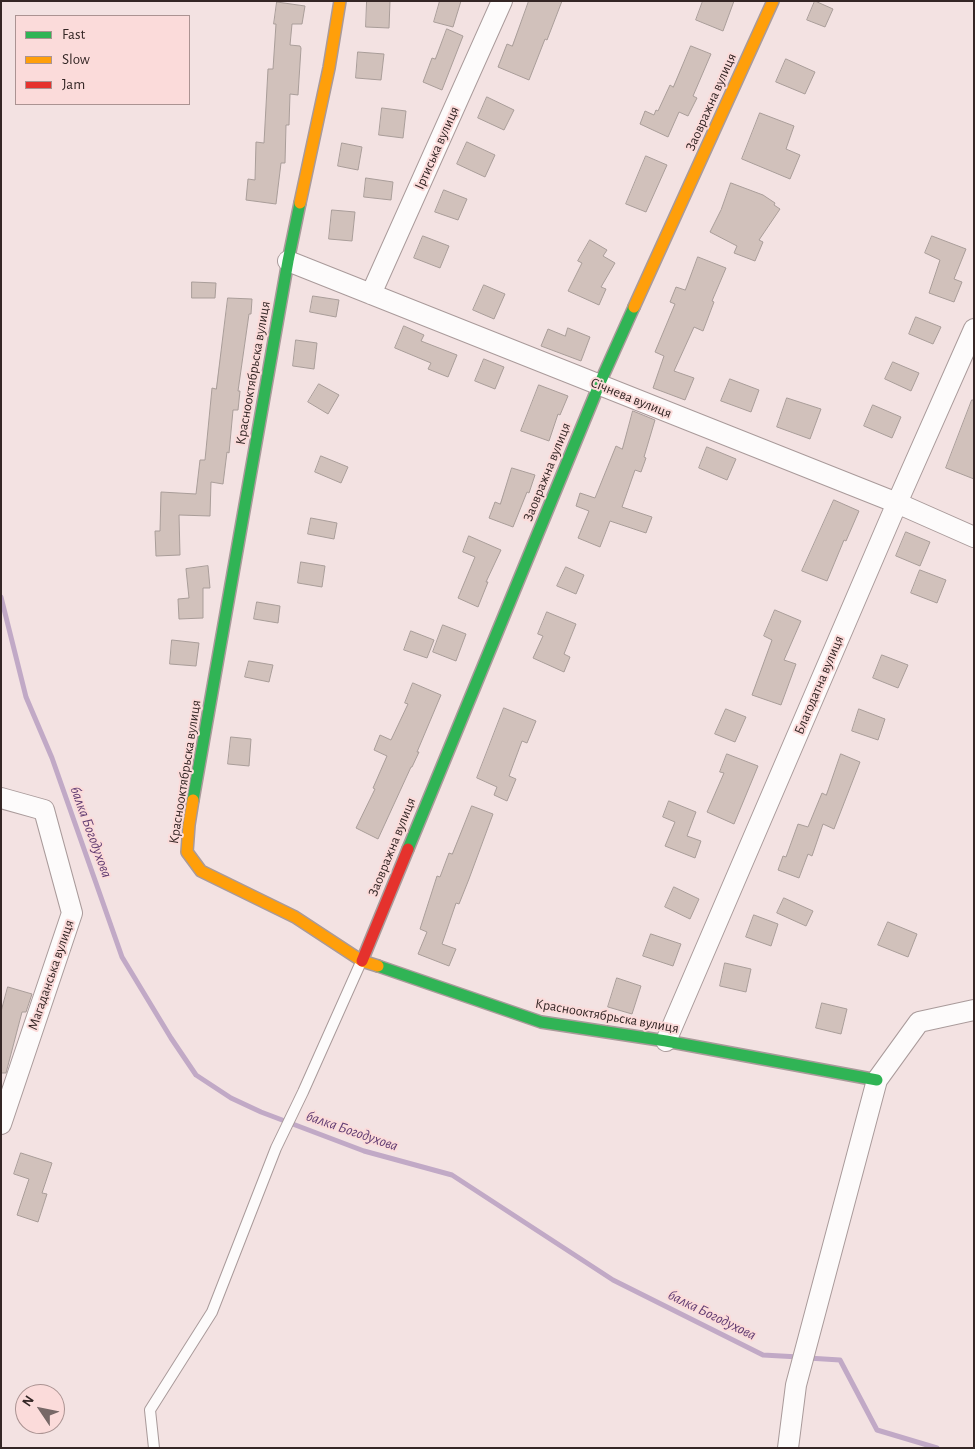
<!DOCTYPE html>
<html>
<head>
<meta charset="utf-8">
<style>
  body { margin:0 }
  #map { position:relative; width:975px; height:1449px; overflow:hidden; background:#f3e2e2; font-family:"Alegreya Sans",sans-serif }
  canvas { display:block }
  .frame { position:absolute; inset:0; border:2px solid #342625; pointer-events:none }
  .legend { position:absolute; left:15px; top:15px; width:175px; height:90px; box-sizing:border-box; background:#fbdbda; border:1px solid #ab9392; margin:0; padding:6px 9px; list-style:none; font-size:15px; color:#342625 }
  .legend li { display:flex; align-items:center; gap:10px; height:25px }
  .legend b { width:25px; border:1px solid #ab9392 }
  .north { position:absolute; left:15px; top:1384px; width:50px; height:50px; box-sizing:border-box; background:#fbdbda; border:1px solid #ab9392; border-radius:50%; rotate:304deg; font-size:14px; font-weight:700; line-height:20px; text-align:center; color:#342625 }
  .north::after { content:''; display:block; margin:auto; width:18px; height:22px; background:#776867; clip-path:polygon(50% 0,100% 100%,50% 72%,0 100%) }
</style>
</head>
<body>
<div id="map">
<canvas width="975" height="1449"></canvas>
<div class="frame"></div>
<ul class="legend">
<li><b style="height:6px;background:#30b455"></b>Fast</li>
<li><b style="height:6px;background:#ff9f0a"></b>Slow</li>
<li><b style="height:6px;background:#e5322d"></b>Jam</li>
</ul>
<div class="north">N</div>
</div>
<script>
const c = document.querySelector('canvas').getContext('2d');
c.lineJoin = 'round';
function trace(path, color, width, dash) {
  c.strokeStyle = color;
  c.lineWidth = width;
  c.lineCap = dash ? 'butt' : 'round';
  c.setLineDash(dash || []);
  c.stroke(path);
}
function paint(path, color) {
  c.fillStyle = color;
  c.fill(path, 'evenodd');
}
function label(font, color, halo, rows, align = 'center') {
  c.font = font + ' "Alegreya Sans",sans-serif';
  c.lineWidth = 4;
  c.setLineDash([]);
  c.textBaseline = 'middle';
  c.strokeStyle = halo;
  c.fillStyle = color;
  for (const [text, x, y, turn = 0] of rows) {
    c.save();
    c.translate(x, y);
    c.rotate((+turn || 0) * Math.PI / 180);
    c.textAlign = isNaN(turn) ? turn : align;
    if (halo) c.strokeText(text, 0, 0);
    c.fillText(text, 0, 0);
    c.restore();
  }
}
trace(new Path2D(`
  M1,597L26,697L52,758L122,957L171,1038L196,1075L231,1098L261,1112L364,1151L452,1175L613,1280L763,1355L799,1357
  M808,1358L840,1360L877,1430L937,1448`), '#c1a9c6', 5);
const building = new Path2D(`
  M367,1H390L389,28L366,27Z
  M440,1H461L453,27L434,22Z
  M529,1H562L547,40L545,39L529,80L498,67L507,44L512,46Z
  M703,1H734L723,31L696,20Z
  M815,1L833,9L825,27L807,20Z
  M277,2L305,6L302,24H292L290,45L300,46L301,48L298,95L290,94L289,125H286L285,163H281L276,204L246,200L248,179L255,180L256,142L264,143L268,69H273L276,24H274Z
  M447,29L463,36L442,90L423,82L432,58L435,59Z
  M691,46L711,54L693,96L697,98L688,116L679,112L668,137L640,124L645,111L654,115L656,110L658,111L670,85L673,87Z
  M358,52L384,54L381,80L356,78Z
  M786,59L815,72L805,94L776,82Z
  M487,97L514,110L504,130L478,118Z
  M382,108L406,111L403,138L379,135Z
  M760,113L794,126L786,149L800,155L790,179L742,159Z
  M467,142L495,155L485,177L457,164Z
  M342,143L362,147L358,170L338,166Z
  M646,156L667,165L646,212L626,204Z
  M366,178L393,182L391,200L364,197Z
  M731,183L763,195L775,203L774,205L780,209L759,240L763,242L755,261L734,253L737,246L710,232L721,210Z
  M444,190L467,199L458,220L435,212Z
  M332,210L355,212L352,241L329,239Z
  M423,236L449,246L440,268L414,258Z
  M932,236L966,249L954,279L962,282L954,302L929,293L940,260L925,253Z
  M590,240L607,250L603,256L615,263L601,287L606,289L599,305L568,291L582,263L578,261Z
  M698,257L726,268L712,301L714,302L703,331L694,327L674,371L694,378L685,400L653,388L664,356L655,352L675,304L670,302L676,287L685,290Z
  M192,282L216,283L215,298H192Z
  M484,285L505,294L494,319L473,310Z
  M313,296L339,300L336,317L310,312Z
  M228,298L252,299L251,314H249L238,391H240L238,410H233L229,453L227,452L223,484L211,482L210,516L179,515L180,555L156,556L155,531H160L161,492L196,494L200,460H205L212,388L216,389Z
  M916,317L941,327L933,344L909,334Z
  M404,326L424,335L421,341L457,355L448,377L428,369L431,363L395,348Z
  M568,328L590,337L581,361L541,346L548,329L565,336Z
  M296,340L317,343L314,369L293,366Z
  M484,359L504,367L495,389L475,381Z
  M893,362L919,373L911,391L885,379Z
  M730,379L759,390L751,412L721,401Z
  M319,384L339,395L328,414L308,402Z
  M539,385L568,396L560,415L558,414L549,441L521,431Z
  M787,398L821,409L810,439L777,427Z
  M972,400H974V479L946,468Z
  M873,405L901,417L892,438L864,426Z
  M633,411L655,420L644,457L646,458L641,472L635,470L622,507L652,517L646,533L610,521L600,547L578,538L589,511L576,506L580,493L595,498L616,446L622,449Z
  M707,447L736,459L727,480L699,468Z
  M321,456L348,467L341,483L315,472Z
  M512,468L535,475L529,493L527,492L513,527L489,518L495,502L500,504Z
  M834,500L859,511L846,541L844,540L827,581L802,571Z
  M311,518L337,523L334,539L308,534Z
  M906,532L930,542L920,566L896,556Z
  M469,536L501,550L486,582H488L478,607L458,598L475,557L463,552Z
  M301,562L325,566L322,587L298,583Z
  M208,566L210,588H203V618L179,619L178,599L189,598L186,569Z
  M566,567L584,575L576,594L557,586Z
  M920,570L946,580L937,603L911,593Z
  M257,602L280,606L278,623L254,619Z
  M775,610L801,621L784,660L796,664L781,705L752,695L772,640L764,636Z
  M547,612L576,624L564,654L570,657L564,672L533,658L543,636L538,634Z
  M443,625L466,634L456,661L433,652Z
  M411,631L434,640L427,658L404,650Z
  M172,640L199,643L196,666L170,664Z
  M882,655L908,665L898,688L873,678Z
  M249,661L273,665L269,682L245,677Z
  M413,683L441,695L417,752H419L412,767H411L378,839L356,828L375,789L373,788L387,756L374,750L380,735L391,740L408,704L405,703Z
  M504,708L536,721L527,743L522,741L509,776L516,779L507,801L494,795L497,787L477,778Z
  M726,709L746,717L735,742L715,734Z
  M859,709L885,719L878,740L852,731Z
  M231,737L251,739L249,766L228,764Z
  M727,754L758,766L734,824L707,812L724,773L720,772Z
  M841,754L860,762L834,829L823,824L812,856L808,854L799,878L778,870L783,856L786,857L798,824L808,827L822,793L826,795Z
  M669,801L696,812L687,836L701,841L695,858L665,846L675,822L663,817Z
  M472,806L493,814L469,879L459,904L456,903L442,944L456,949L449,966L418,954L427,932L420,929L437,876L440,877L449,853L452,854Z
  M674,887L699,899L690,919L665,907Z
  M784,898L813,911L806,926L777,913Z
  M754,915L778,924L771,946L746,937Z
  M888,922L917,934L908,957L878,945Z
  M651,934L681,944L673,966L643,956Z
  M725,963L751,969L746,992L720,986Z
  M617,978L641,986L632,1014L608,1007Z
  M8,987L32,994L26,1012H22L6,1073H1V1012Z
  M822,1003L847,1009L841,1034L816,1028Z
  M21,1153L52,1163L42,1193L47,1194L38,1222L17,1215L29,1179L14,1174Z`);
paint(building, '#d1c1bb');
trace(building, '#a99d99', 1);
const lane = new Path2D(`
  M154,1448L150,1410L212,1312L276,1148L303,1092L361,962`);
const street = new Path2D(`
  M288,261L897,503L974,537
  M371,294L502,1
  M1,798L44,810L72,913L1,1124
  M666,1041L897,503L974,329
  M788,1448L796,1385L877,1080L919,1022L974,1010`);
const fast = new Path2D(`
  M193,800L288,261L300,203
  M408,849L599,385L634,307
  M378,966L541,1022L666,1041L877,1080`);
const slow = new Path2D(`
  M300,203L329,68L340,1
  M634,307L773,1
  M193,800L189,825L187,852L201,871L295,917L362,961L378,966`);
const jam = new Path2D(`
  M362,961L408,849`);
trace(lane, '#a99a9a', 12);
trace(street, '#a99a9a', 22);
trace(fast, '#a99a9a', 14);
trace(slow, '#a99a9a', 14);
trace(jam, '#a99a9a', 14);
trace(lane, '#fdfbfb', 10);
trace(street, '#fdfbfb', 20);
trace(fast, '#30b455', 11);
trace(slow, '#ff9f0a', 11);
trace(jam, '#e5322d', 11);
label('14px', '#342625', '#fbdbda', [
  ["Заовражна вулиця",711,102,-66],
  ["Іртиська вулиця",437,148,-66],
  ["Краснооктябрьска вулиця",253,373,-80],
  ["Січнева вулиця",631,398,22],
  ["Заовражна вулиця",547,472,-68],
  ["Благодатна вулиця",819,685,-67],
  ["Краснооктябрьска вулиця",185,772,-81],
  ["Заовражна вулиця",392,847,-68],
  ["Магаданська вулиця",51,975,-71],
  ["Краснооктябрьска вулиця",607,1016,10]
]);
label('italic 15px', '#603b71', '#fbdbda', [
  ["балка Богодухова",91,832,70],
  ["балка Богодухова",352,1131,19],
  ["балка Богодухова",712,1315,26]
]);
</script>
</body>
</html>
